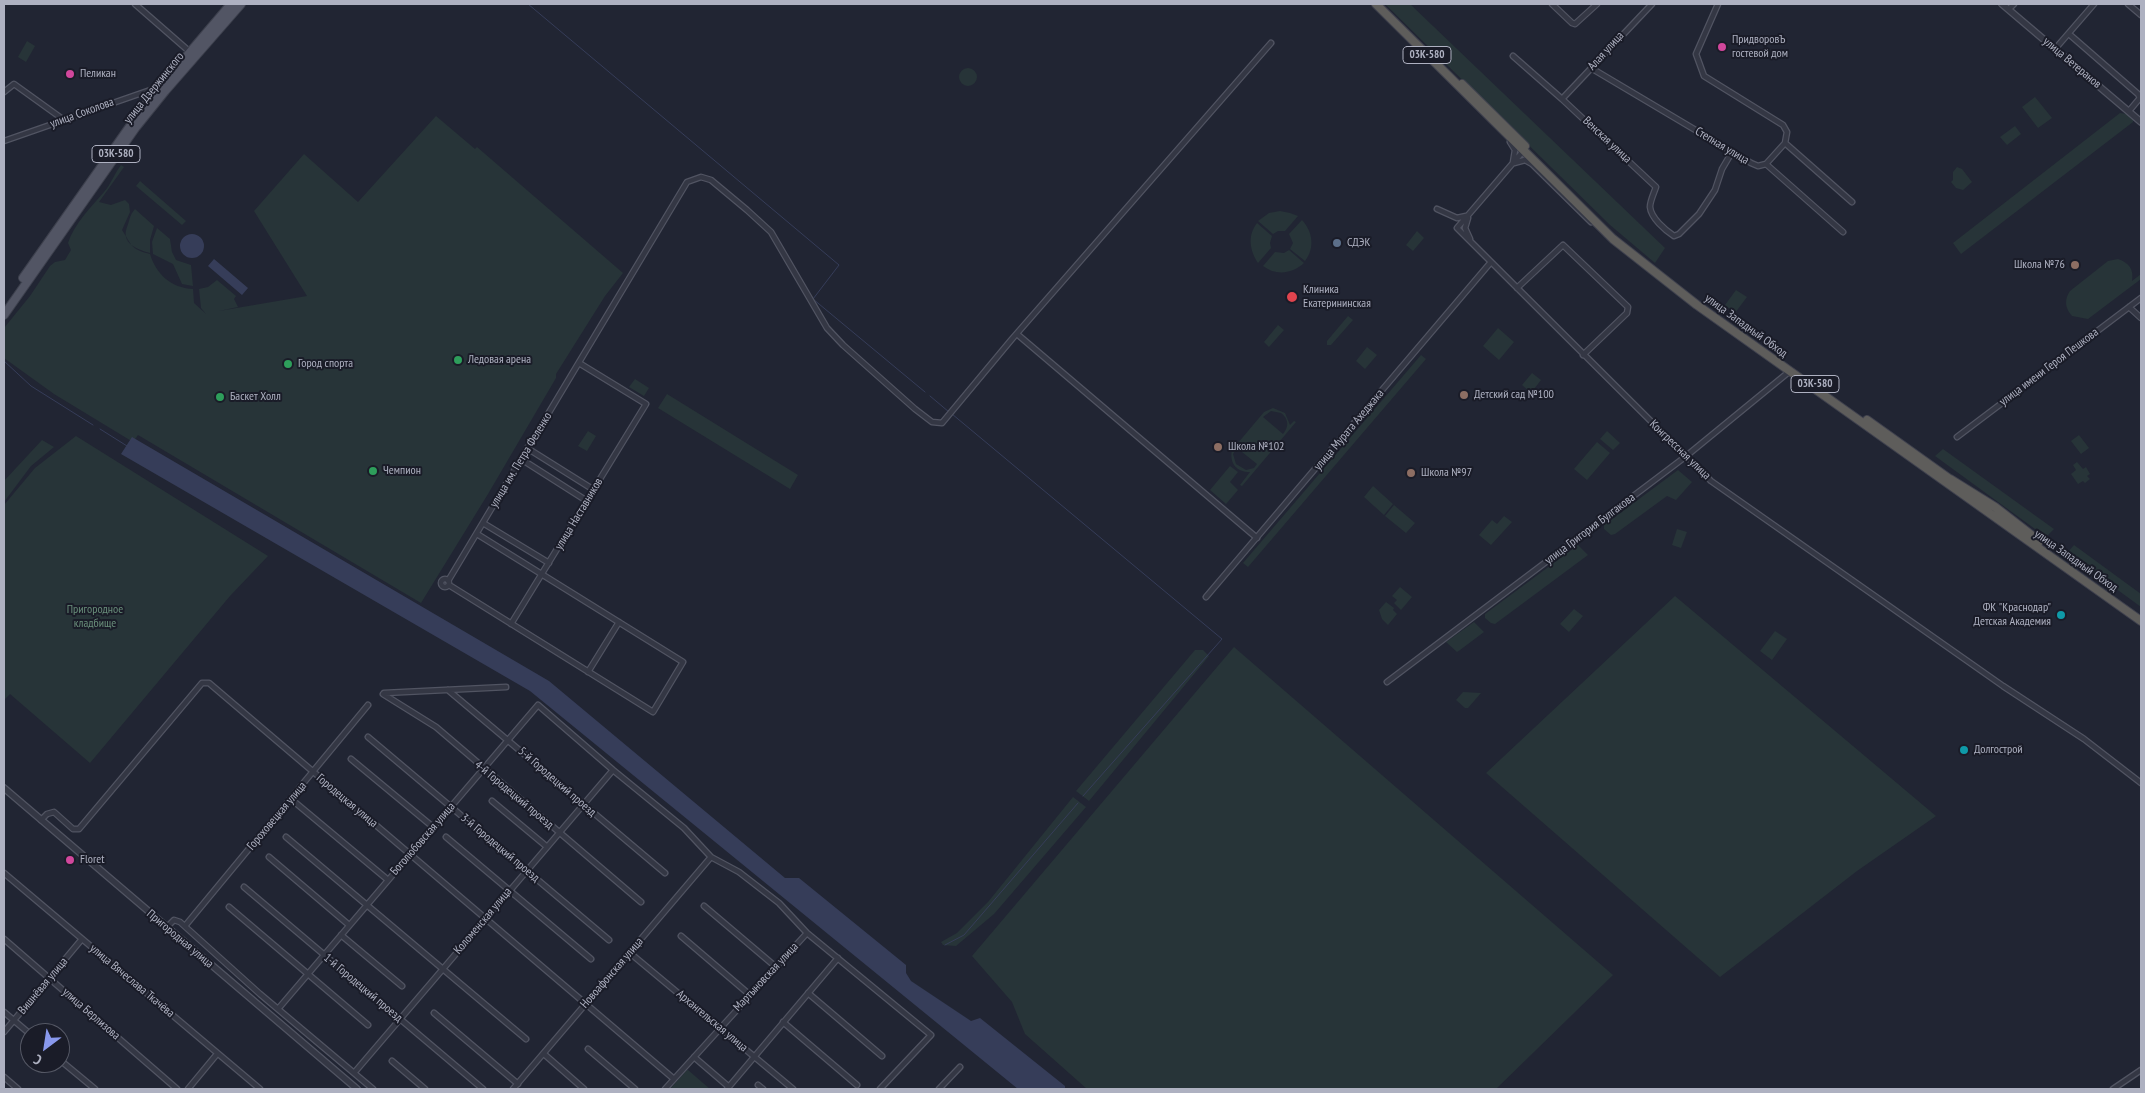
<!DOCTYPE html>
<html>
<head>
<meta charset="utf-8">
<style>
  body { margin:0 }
  #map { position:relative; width:2145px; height:1093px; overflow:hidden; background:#212533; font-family:"PT Sans Narrow",sans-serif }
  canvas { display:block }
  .frame { position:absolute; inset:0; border:5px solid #aeb1c1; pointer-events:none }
  .north { position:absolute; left:20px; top:1023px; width:50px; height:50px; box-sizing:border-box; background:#1a1c28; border:1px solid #555865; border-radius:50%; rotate:211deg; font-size:14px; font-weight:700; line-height:20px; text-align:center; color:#aeb1c1 }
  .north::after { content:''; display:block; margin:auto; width:18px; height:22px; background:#8898ec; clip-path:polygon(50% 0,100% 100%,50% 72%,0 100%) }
</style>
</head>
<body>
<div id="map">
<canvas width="2145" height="1093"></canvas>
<div class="frame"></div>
<div class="north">С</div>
</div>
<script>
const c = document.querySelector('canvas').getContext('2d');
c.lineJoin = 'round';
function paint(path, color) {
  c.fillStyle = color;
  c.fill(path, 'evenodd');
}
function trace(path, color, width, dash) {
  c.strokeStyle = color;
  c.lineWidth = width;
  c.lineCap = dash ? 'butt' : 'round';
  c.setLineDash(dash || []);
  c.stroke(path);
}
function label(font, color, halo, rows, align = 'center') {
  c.font = font + ' "PT Sans Narrow",sans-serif';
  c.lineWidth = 4;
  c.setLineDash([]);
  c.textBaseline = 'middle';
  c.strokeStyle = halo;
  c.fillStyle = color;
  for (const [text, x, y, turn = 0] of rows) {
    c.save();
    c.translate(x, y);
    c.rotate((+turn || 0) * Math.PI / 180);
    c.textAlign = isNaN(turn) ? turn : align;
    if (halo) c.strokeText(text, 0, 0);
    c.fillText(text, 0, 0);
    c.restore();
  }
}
paint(new Path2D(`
  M1385,4H1410L1665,248L1655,263L1610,225Z
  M27,41L35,46L26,62L18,57Z
  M959 77a9 9 0 1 1 18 0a9 9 0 1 1-18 0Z
  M2035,97L2052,118L2038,128L2022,107Z
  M2120,113L2134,115L2133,122L1961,254L1953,243Z
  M436,116L475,149L477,147L623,273L605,296L556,374V378L488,494L421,603L138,435L133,442L54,394L4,358V328L30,296L50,266L55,262L65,260L71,250L68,243C74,224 91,207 104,192C111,184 114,174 121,165L124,167L99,202L111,205L125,200L129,204L130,212L122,230C132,245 130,249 150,254C156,274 171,288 193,289L194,303L206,314L201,308L199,289L208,287L217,280L236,296L234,299L238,307L219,311L307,296L254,211L304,154L358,202Z
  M2015,126L2021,134L2007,145L2000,137Z
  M1957,167L1962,169L1972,182L1963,190L1956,188L1951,182L1953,180V172Z
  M140,181L186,221L182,225L136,186Z
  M135,209L154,226L150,240V253C136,249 121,243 127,227C130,220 129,216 135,209Z
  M1280,211L1290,213L1298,216L1285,231H1278L1273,234L1258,221L1269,213Z
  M1302,220C1313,232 1315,248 1305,261L1290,249L1293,243L1289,234Z
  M1257,223L1272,236L1270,243L1271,248L1258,263C1250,251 1247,236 1257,223Z
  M157,228L170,239L172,252L176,260L191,265L193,286L182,284L173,264L153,254L152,242Z
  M1417,231L1424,238L1413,251L1406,245Z
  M1289,250L1304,263C1292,274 1276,276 1263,266L1275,252L1284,253Z
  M2118,259C2129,263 2134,269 2132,281L2141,274V279L2088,319L2072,316C2065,308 2064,300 2070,291L2108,261Z
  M1736,290L1747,297L1735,313L1725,305Z
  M1348,316L1353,320L1331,345H1327V341Z
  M1278,325L1284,330L1269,347L1264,342Z
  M1498,328L1514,342L1499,360L1483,346Z
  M1367,347L1377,355L1365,369L1356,361Z
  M1421,355L1426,359L1248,567L1243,563Z
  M1532,373L1541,380L1531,393L1522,385Z
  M635,379L649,388L644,396L629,387Z
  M667,394L798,475L790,489L658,408Z
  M1273,408L1285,413L1290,425L1294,421L1296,422L1242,486L1240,485L1250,472C1237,472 1229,464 1232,450L1264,412ZM1271,411L1281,413C1289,419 1289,427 1283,434L1263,417ZM1237,448L1257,464L1254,468L1246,470L1236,464L1233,454Z
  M588,431L596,436L587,451L578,446Z
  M1607,431L1620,443L1613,450L1600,439Z
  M2079,435L2089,448L2081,454L2071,441Z
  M76,436L268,556L230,596L90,763L10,694L4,700V505L35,468Z
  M42,440L54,447L31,466L4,502V481Z
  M1597,442L1610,453L1587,480L1574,469Z
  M1943,449L2054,529L2046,537L1935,456Z
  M2077,462L2083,469L2086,467L2090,474L2087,476L2090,479L2085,483L2083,481L2078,484L2071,474L2076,470L2073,465Z
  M1230,466L1238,472L1230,482L1238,490L1226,504L1210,490Z
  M1678,470L1692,482L1676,500L1667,496L1615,534L1611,535L1604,529V525Z
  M1373,486L1393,504L1384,515L1364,497Z
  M1394,505L1415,523L1406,533L1385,516Z
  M1504,516L1512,522L1491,545L1479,535L1492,520L1497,524Z
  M1677,529L1687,532L1681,548L1672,545Z
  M1578,545L1588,555L1495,624L1491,623L1485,618V614Z
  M2074,545L2141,594V607L2067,553Z
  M1400,587L1412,597L1401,610L1394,603L1397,600L1392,596Z
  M1675,596L1936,816L1857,871L1720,977L1486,773Z
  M1386,602L1394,608L1393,610L1397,614L1388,625L1382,619L1379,610Z
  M1574,609L1583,616L1569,632L1560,624Z
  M1474,622L1484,632L1460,650L1457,652L1446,642Z
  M1775,631L1787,639L1772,660L1760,651Z
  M1234,647L1613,975L1496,1089H1087L1025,1034L1012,1002L972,956Z
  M1195,650H1203L1209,656L1089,801L1076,791Z
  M1463,692L1481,693L1468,708H1465L1456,700Z
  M1073,797L1086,807L994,914L956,946L943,945L941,942L957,933L988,902Z
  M687,1070H688L710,1089H670Z`), '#273438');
paint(new Path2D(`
  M180 246a12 12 0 1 1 24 0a12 12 0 1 1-24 0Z
  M214,259L248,288L242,295L208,266Z
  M132,437L549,681L785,878H799L906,965V973L911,981L971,1021L980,1018L1065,1086V1089H1018L530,691L121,454Z`), '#363d59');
trace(new Path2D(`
  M528,4L839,265L813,299L925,392
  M4,361L31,386L93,425
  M930,396L949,412
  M952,414L1222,639L1083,796
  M100,429L127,446
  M945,945L964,935L1078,803`), '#363d59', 1);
const minor = new Path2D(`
  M135,4L190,52
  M1552,4L1572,23L1575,24L1597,4
  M1718,4L1696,54L1704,76L1783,125L1787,132L1785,143L1766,164
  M2128,4L2141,15
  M2009,9L2014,4
  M2069,34L2138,94L2140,98L2129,111
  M2055,49L2094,4
  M1513,56L1562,99L1656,187C1654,193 1650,201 1650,207C1651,218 1665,230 1674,236L1679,234L1699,214L1715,190L1722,169L1732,152
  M1591,68L1751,163L1758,166L1766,164L1843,232
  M4,92L14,84L64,120
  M1562,99L1652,4
  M4,141L159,87
  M1510,142L1515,150L1513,162
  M1785,143L1852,202
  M1525,149L1457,228L1711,481L2003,686L2084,739L2141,783
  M1514,163L1525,160L1532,164L1591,222
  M1437,209L1457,218L1466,216
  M1468,218L1465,228L1470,239
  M1517,288L1563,245L1628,307L1627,313L1583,355
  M2129,307L2141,318
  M1017,334L1257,538
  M1957,437L2141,298
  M527,448L594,490
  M521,459L587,501
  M483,523L549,563
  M441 583a4 4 0 1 1 8 0a4 4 0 1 1-8 0Z
  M448,581L687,182L701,177L711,180L747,210L771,232L827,328L843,345L915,409L932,422L942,423L1012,339L1271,43
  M449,585L653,712L683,662L477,534
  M1206,597L1491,262
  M511,624L646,404L579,363
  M588,672L619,622
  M1387,682L1685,457L1790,371
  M448,690L665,873
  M384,693L506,687
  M383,694L436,727L641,902
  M368,737L609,940
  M351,759L433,827
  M291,799L388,880
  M492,801L546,846
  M41,820L47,814L54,812L73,829H79L202,683H209L674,1079
  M286,837L526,1039
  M446,837L591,959
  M269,857L349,925
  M4,873L260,1089
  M244,887L483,1089
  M704,906L776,967
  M229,907L368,1025
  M185,926L368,705
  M167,927L174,920L180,922L260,994L373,1089
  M341,935L402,986
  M681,936L750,995
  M4,939L177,1089
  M630,953L793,1089
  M808,993L882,1056
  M278,1009L538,705L613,770L684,828L711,857L739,872L779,903L807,933L931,1035L880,1089
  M4,1012L30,1034
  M434,1013L518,1084
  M783,1022L857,1085
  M4,1032L82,939
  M588,1049L635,1089
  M544,1054L584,1089
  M694,1057L729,1087
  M60,1060L95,1089
  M392,1061L425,1089
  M354,1073L613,770
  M4,1077L18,1089
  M758,1085L763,1089
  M188,1089L217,1054
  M513,1089L711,857
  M665,1089L807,933
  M727,1089L838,958
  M939,1089L960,1067
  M2113,1089L2141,1070`);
const tertiary = new Path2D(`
  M2002,4L2141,122
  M4,788L357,1089`);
const primary = new Path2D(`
  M23,278L145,105L231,4
  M4,315L136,127L165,91L241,4`);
const trunk = new Path2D(`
  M1376,4L1613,239L1697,305L2141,621
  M1462,84L1525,146
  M1867,420L1951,480
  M1950,479L1995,507L2035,538L2038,543`);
trace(minor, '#515462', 7);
trace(tertiary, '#515462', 8);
trace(primary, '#3d404d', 10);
trace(trunk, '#3f414e', 10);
trace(minor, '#343744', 4.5);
trace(tertiary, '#343744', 5.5);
trace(primary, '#525564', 8);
trace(trunk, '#5e5d5b', 8);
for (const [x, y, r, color] of [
  [1722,47,5,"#d1479c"],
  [70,74,5,"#d1479c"],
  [1337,243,5,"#5c6f8a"],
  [2075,265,5,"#8d6e63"],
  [1292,297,6,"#e0444e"],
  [458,360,5,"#2e9e5b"],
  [288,364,5,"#2e9e5b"],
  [1464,395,5,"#8d6e63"],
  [220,397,5,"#2e9e5b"],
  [1218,447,5,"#8d6e63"],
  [373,471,5,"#2e9e5b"],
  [1411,473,5,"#8d6e63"],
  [2061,615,5,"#0f9aa8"],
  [1964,750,5,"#0f9aa8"],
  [70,860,5,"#d1479c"]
]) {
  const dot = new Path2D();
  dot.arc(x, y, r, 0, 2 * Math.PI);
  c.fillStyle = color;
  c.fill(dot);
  trace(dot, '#1a1c28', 2);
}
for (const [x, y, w] of [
  [1427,55,48],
  [116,154,48],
  [1815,384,48]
]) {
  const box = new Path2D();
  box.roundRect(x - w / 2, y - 8.5, w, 17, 4);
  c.fillStyle = '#1a1c28';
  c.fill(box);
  trace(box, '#aeb1c1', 1);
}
label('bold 11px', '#aeb1c1', null, [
  ["03К-580",1427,55],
  ["03К-580",116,154],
  ["03К-580",1815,384]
]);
label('12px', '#aeb1c1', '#1a1c28', [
  ["ПридворовЪ",1732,40],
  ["гостевой дом",1732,54],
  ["Пеликан",80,74],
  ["СДЭК",1347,243],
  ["Школа №76",2065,265,"right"],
  ["Клиника",1303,290],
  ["Екатерининская",1303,304],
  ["Ледовая арена",468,360],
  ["Город спорта",298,364],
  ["Детский сад №100",1474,395],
  ["Баскет Холл",230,397],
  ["Школа №102",1228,447],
  ["Чемпион",383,471],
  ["Школа №97",1421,473],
  ["ФК \"Краснодар\"",2051,608,"right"],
  ["Детская Академия",2051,622,"right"],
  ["Долгострой",1974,750],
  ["Floret",80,860]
], 'left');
label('12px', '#aeb1c1', '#1a1c28', [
  ["Алая улица",1606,51,-48],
  ["улица Ветеранов",2072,63,40],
  ["улица Дзержинского",154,88,-51],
  ["улица Соколова",82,113,-20],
  ["Венская улица",1607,140,43],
  ["Степная улица",1722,146,31],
  ["улица Западный Обход",1746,326,36],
  ["улица имени Героя Пешкова",2049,367,-37],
  ["улица Мурата Ахеджака",1349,430,-50],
  ["Конгрессная улица",1680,450,44],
  ["улица им. Петра Феленко",521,460,-59],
  ["улица Наставников",579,514,-59],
  ["улица Григория Булгакова",1590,529,-37],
  ["улица Западный Обход",2076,561,35],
  ["5-й Городецкий проезд",557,782,41],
  ["4-й Городецкий проезд",514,795,40],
  ["Городецкая улица",347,801,40],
  ["Гороховецкая улица",277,816,-50],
  ["Боголюбовская улица",423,839,-49],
  ["3-й Городецкий проезд",500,848,40],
  ["Коломенская улица",483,921,-50],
  ["Пригородная улица",180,939,40],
  ["Новоафонская улица",612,973,-49],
  ["Мартыновская улица",766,977,-47],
  ["улица Вячеслава Ткачёва",132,981,40],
  ["Вишнёвая улица",43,986,-50],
  ["1-й Городецкий проезд",363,988,40],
  ["улица Берлизова",91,1014,41],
  ["Архангельская улица",712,1021,40]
]);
label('12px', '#698e7a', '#1a1c28', [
  ["Пригородное",95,610],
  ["кладбище",95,624]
]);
</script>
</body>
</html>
